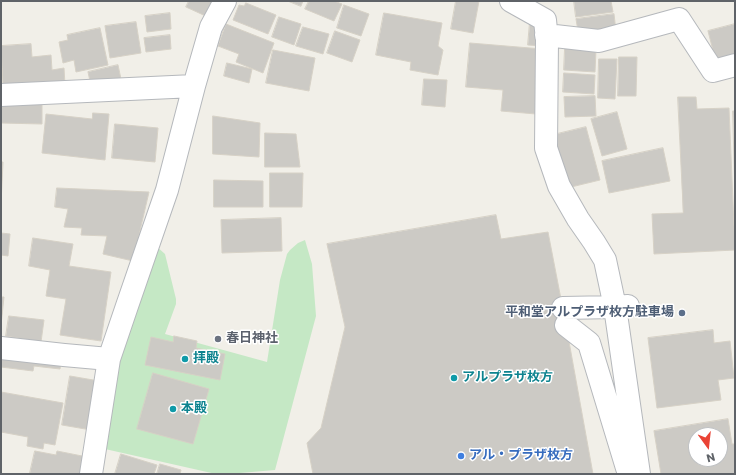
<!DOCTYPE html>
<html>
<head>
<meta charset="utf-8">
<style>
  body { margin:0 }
  #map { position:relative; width:736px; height:475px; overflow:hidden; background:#f1efe8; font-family:Poppins,sans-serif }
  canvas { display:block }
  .frame { position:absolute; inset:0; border:2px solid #5f6368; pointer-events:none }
  .north { position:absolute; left:688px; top:427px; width:40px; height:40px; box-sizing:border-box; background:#fff; border:1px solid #bfc1c3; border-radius:50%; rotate:165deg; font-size:11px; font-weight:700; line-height:16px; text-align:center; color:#5f6368 }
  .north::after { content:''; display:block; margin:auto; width:14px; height:18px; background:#ea4335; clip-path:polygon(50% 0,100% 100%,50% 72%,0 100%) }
</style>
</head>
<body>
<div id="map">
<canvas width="736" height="475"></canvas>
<div class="frame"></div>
<div class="north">N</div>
</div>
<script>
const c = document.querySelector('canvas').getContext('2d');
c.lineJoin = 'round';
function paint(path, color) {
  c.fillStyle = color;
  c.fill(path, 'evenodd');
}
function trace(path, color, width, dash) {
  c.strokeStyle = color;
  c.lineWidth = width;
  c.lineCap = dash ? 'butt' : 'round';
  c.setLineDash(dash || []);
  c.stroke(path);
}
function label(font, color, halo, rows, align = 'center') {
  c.font = font + ' Poppins,"Noto Sans JP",sans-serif';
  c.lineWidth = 3;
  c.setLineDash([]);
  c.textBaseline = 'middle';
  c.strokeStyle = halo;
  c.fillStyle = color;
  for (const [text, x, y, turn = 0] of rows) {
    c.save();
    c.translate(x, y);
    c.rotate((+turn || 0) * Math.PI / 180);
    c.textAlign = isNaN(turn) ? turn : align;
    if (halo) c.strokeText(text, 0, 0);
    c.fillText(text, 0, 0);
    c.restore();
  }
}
paint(new Path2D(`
  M305,240L312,264L316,316L275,470L228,474H216L105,449L117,361L156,246L165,254L176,299V304L165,334L267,362L280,280L287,254L290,250L298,243Z`), '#c5e8c5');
const building = new Path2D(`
  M189,1H218L210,18L186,7Z
  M288,1H303L301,6Z
  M309,1H334L342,4L334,21L305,9Z
  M456,1H479L473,33L451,29Z
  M574,1H611L613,12L576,17Z
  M246,3L276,15L268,34L233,20L239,5L244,6Z
  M344,5L369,14L361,36L337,28Z
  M170,13L171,29L147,32L145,16Z
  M384,13L442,23L438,46L443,50L438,75L410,70L411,62L376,55Z
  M614,14L616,31L579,37L576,19Z
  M279,17L301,24L294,45L272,37Z
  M136,22L141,53L110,58L105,26Z
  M530,22L544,23L542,46L528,45Z
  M226,24L274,43L263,73L236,62L239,54L218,46Z
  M735,24V58L716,62L708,31Z
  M303,27L329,34L323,54L296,46Z
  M100,28L108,65L76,72L74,60L63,63L59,42L68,40L67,35Z
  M335,31L360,40L352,62L327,53Z
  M170,35L171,49L146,52L144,38Z
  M470,43L542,49L536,114L501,111L503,90L466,87Z
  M31,44L32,57L51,55L52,70L64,68L65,85H3L1,46Z
  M565,48L596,50L595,72L564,70Z
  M273,50L315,58L309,91L266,83Z
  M619,57H637L636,96H618Z
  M599,59H617L615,99L598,98Z
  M227,63L252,69L249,83L224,76Z
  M118,65L121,79L91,86L88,72Z
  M564,73L595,75L594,94L563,92Z
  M424,79L447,80L445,107L422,105Z
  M595,96L596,116L565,117L564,97Z
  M678,97H696L697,109L729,108L735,250L654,254L652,214L683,213Z
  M1,103L42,104V124L1,123Z
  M733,111H735V195Z
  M617,112L627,149L602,156L591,119Z
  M93,113L109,114L105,160L42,153L46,114L92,119Z
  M213,116L260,123L259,157L213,154Z
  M115,124L158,128L155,162L112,158Z
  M586,127L600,180L567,188L553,135Z
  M265,133L296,134L300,167H265Z
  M663,148L670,181L609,193L602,161Z
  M1,162H3L1,204Z
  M270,173H303L302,207H270Z
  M214,180L263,181V207H214Z
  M57,188L149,192L133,261L103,254L107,236L81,235L82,228L64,227L68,209L55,207Z
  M496,215L501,239L548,232L566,325L593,474H313L307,443L321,428L345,327L327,244Z
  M281,218L282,251L222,253L221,220Z
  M1,233L10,234L8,256L1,255Z
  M33,238L73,244L69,266L111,272L101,341L60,335L66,299L46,296L50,270L29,266Z
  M1,297H4L1,325Z
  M9,316L44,320L41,342L6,336Z
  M713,330L714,343L730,341L734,378L718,380L721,400L657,408L648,338Z
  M174,336L197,341L196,348L225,354L220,380L145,365L151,337L173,342Z
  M1,352L62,358L60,369L34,366L33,371L1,367Z
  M153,373L209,389L193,444L137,429Z
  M70,376L99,381L91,430L62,425Z
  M1,392L63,403L55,445L44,443L43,449L27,446L28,437L1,432Z
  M728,419L732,444H735V474H661L654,431ZM696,435H720V459H696Z
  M35,451L56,455L57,451L87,457L84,474H36L30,473Z
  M121,454L157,465L154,474H115Z
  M160,464L181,470L180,474H157Z`);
paint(building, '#cccac5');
trace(building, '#d6d1c6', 1);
const minor = new Path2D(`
  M511,1L545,20L547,40L546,148L559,186L578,219L594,242L605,260L615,307L639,474
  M546,35L599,41L679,19L713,71L735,65
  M1,95L194,86
  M563,308L615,307L628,306
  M566,325L589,343L627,468
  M1,348L64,355L109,359
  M91,474L109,359L127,306L167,190L194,86L211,27L225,1`);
trace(minor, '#b5b8bc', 24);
trace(minor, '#fff', 22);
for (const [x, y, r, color] of [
  [682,313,4,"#5c6f8a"],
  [218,339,4,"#6b7280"],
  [185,359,4,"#0f9aa8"],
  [454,378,4,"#0f9aa8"],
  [173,409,4,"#0f9aa8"],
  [461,456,4,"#3f7fe0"]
]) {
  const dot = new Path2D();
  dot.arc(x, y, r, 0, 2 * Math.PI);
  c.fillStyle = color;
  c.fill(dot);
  trace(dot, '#fff', 1.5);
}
label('bold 13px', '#4e5e75', '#fff', [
  ["平和堂アルプラザ枚方駐車場",674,313]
], 'right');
label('bold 13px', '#5b616d', '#fff', [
  ["春日神社",226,339]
], 'left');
label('bold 13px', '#0d838f', '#fff', [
  ["拝殿",193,359],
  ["アルプラザ枚方",462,378],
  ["本殿",181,409]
], 'left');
label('bold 13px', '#366cbe', '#fff', [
  ["アル・プラザ枚方",469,456]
], 'left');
</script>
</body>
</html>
